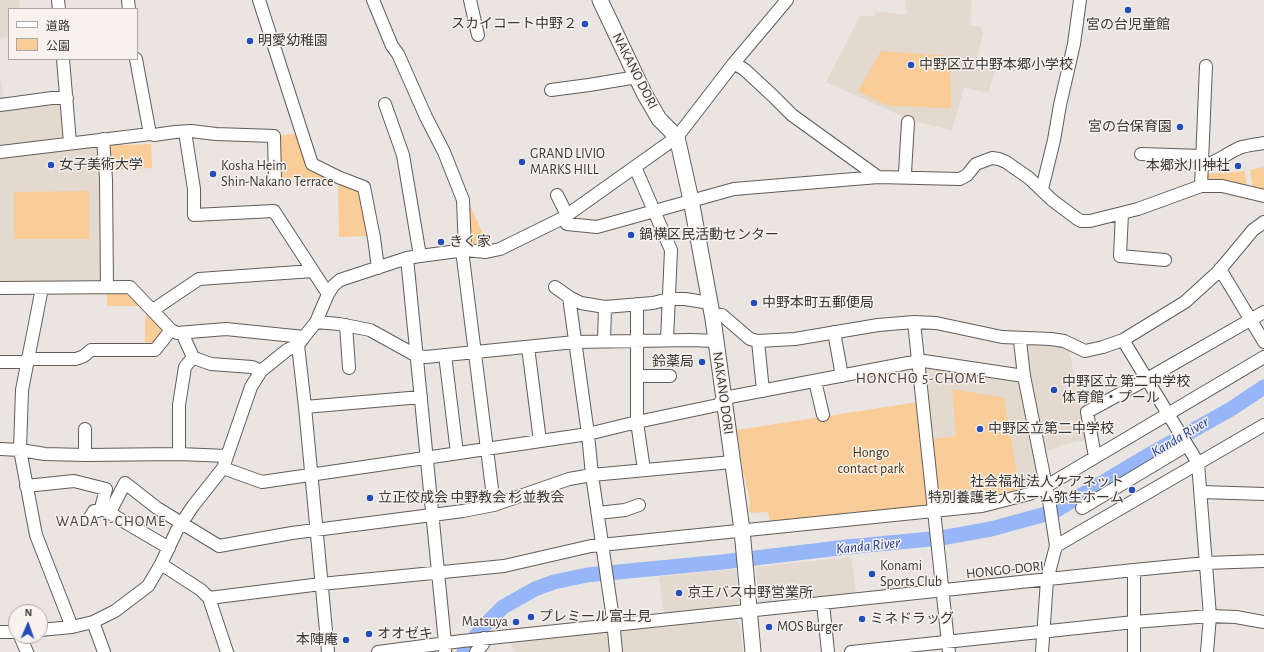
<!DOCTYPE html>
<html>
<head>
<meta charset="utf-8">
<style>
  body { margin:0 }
  #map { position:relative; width:1264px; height:652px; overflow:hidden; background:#eae5e0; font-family:"Alegreya Sans","Noto Sans JP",sans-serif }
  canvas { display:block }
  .legend { position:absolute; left:8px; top:8px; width:130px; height:52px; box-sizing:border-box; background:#f7f2ee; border:1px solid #aba7a4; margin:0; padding:5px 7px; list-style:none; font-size:12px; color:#383735 }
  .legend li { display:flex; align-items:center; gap:8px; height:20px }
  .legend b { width:20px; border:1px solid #aba7a4 }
  .north { position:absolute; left:8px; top:604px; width:40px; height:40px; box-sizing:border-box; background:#f7f2ee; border:1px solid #aba7a4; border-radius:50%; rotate:2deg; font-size:11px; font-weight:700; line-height:16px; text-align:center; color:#383735 }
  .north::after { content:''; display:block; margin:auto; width:14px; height:18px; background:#234dbb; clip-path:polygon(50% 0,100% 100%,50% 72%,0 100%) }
</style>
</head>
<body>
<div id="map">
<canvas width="1264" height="652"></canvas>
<ul class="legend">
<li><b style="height:5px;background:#fff"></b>道路</li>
<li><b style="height:11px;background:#facc97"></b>公園</li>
</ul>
<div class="north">N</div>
</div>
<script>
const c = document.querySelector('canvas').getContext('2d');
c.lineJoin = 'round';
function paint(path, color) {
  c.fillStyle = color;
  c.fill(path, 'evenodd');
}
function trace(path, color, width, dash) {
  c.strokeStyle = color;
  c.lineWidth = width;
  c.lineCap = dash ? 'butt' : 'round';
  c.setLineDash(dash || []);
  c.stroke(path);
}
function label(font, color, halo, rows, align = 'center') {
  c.font = font + ' "Alegreya Sans","Noto Sans JP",sans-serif';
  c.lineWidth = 3;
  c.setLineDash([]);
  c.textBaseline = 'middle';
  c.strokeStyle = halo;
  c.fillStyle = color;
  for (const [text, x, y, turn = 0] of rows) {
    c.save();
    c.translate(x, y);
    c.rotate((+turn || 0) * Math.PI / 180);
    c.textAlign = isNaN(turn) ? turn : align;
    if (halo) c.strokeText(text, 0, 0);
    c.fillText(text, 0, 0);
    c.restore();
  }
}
paint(new Path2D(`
  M0,0H19L20,9H9V36L0,38Z
  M906,0H972L970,25L982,28L983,31L977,61L996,68L988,93L964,87L952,131L948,129L914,121L912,118L904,117L826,82L860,16H875L876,11L907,15Z
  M0,78L5,107L63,101L66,147L101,144L104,285H0Z
  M1024,341L1063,345L1069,349L1087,440L1061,445V447L1043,451L1040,485L982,502L942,506L938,503L923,366L1020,379Z
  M851,557L856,592L762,603L758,599L756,567Z
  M736,569L739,601L735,605L664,613L659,577Z
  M736,620L740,625L743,652H621L619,631Z
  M611,632L613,652H515L510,642Z`), '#e3d9ce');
paint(new Path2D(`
  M881,51L950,56L951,108L888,106L858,91Z
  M299,133L307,163L360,188L369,236L339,237L338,184L278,177L277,136Z
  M121,141L122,145L151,144L152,168L111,170L109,142Z
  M1264,167V191L1253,189L1250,170Z
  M1245,171L1247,189L1206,182V174Z
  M89,191V239H14V192Z
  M469,203L489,247H469Z
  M107,293L132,294L142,306H107Z
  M147,312L164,331L152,345L145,346V322Z
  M952,389L1004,398L1020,491L981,499L940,502L933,439L956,436Z
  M918,402L929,506L770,523L768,512L749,513L750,501L743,471L737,430Z`), '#facc97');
trace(new Path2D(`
  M464,652L482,628L503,607L535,589L554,582L587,575L722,562L847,547L941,538L991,529L1053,512L1154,452L1231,409L1264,387`), '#97b6f7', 15);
const minor = new Path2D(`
  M58,0L59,9
  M128,0L129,9
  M259,0L312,164L338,177L364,187L374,238L378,268
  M373,0L392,46L398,54L426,117L444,152L463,200L465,250
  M470,0L478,35
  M63,59L70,143
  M136,59L150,134
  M734,63L745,70L773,96L792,115L878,177
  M551,90L589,85L637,77
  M385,104L403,155L420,256
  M0,105L52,98H67
  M185,132L194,189V215L274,211L328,294
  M103,139L106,179L107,287
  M0,152L150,134L154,135L175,132L191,131L216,134L274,136L275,179L274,180
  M1141,154L1202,156
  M1202,165C1215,165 1229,151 1242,147C1249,145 1257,144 1264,143
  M635,167L671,250L667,340
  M907,177L905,173L908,122
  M1201,186L1206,66
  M1042,189L1054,140L1060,105L1074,44L1080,0
  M557,195L567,215
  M1122,213L1120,256L1165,260
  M563,218L567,224L597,227L734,189L878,177L960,179L967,175L976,164L992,158L999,159L1006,162L1029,178L1052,200L1076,218L1081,221H1090L1138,209L1201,186H1222L1264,196
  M462,250L494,505
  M407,258L445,643V652
  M1220,269L1264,342
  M555,287L569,297L581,303L605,307L653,303L669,299H685L710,303
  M0,288L130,287L171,330L177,333L226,329L304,337
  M42,288L22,390L20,450L36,535L72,627
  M569,297L588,434L592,475L613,619L616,652
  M637,304V422L644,470
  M153,310L199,279L313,271
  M712,315H722L750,339L758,341L795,339L878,325L914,322L936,323L1002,337L1051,339L1064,341L1085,351L1103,347L1123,340L1185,302L1218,272L1253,230L1264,222
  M316,322L339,324L370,330L417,356L426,357L575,342L691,340L715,341
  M914,322L949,652
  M346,325L349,368
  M834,332L842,376
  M182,333L193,357L197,359L211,364L252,367L261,371
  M1022,338L1020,341L1024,376L1050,506L1056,546L1047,580L1042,652
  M1123,340L1198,463L1210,616L1207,652
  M604,341L605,307
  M758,341L763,391
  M298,345L305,407L328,652
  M528,347L540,441
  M445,355L457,453
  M27,359H76L84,356L91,350H155L171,330
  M0,362H27
  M637,376H670
  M815,381L823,415
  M305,407L421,397
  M0,449L20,450L45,454L85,455L179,454L227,456
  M179,454V405L185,367L193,357
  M85,455V429
  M1095,457L1087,412L1147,379L1264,312
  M223,468L262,482L588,434L637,422L718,405L724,398L908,363L924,361L1024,376
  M26,486L74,481L106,489L101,508
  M1201,492L1264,494
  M1082,508L1187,445
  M110,512L125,483L157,508L219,546L292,533L463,511L494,505L569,479L592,475L732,462
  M598,513L625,510L639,505
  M89,519L94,511H98L101,508L169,548
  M1056,546L1264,425
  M161,564L201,590L209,598L227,652
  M1134,570V652
  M209,598L321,584L504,566L591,546L982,506L1029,494L1045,487L1264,357
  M823,603L828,652
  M93,622L104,652
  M40,630L72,627L93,622L115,611L148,586L161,564L177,530L193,506L223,468L251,387L261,371L287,350L298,345L304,337L316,322L328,294L333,286L340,280L407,258L420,256L465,250L486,252L500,249L563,218L677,137L734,63L787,0
  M0,632H16
  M20,636L27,652
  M378,652L462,641L1134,570L1206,563L1264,561
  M476,652L483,644L484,638
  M851,652L1134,622L1210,616L1236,617L1264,622`);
const major = new Path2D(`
  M600,0L644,93L659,119L677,137L691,200L713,319L742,530L753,652`);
trace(minor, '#615d59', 14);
trace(major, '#615d59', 17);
trace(minor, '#fff', 12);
trace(major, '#fff', 15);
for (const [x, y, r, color] of [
  [1128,10,4,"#234dbb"],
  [585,24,4,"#234dbb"],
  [250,41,4,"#234dbb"],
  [911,65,4,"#234dbb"],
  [1180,127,4,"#234dbb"],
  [522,162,4,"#234dbb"],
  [51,165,4,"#234dbb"],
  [1238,166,4,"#234dbb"],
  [213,174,4,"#234dbb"],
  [631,235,4,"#234dbb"],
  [441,242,4,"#234dbb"],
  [754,303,4,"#234dbb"],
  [702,362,4,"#234dbb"],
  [1054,390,4,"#234dbb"],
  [980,429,4,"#234dbb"],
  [1132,490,4,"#234dbb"],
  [370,498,4,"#234dbb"],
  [872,574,4,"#234dbb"],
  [679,593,4,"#234dbb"],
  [531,617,4,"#234dbb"],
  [862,619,4,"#234dbb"],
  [516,622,4,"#234dbb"],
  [769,627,4,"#234dbb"],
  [369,634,4,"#234dbb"],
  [346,640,4,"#234dbb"]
]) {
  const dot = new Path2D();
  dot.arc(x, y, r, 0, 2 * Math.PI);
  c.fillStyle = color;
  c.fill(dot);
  trace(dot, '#f7f2ee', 1.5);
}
label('14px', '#383735', '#f7f2ee', [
  ["スカイコート中野２",577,24,"right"],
  ["宮の台児童館",1128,25,"center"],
  ["明愛幼稚園",258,41],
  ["中野区立中野本郷小学校",919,65],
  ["宮の台保育園",1172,127,"right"],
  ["GRAND LIVIO",530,154],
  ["MARKS HILL",530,170],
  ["女子美術大学",59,165],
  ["Kosha Heim",221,166],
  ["Shin-Nakano Terrace",221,182],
  ["本郷氷川神社",1230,166,"right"],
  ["鍋横区民活動センター",639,235],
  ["きく家",449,242],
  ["中野本町五郵便局",762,303],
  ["鈴薬局",694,362,"right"],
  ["中野区立 第二中学校",1062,382],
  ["体育館・プール",1062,398],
  ["中野区立第二中学校",988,429],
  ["社会福祉法人ケアネット",1124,482,"right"],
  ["特別養護老人ホーム弥生ホーム",1124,498,"right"],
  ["立正佼成会 中野教会 杉並教会",378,498],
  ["Konami",880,566],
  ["Sports Club",880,582],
  ["京王バス中野営業所",687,593],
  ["プレミール富士見",539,617],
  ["ミネドラッグ",870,619],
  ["Matsuya",508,622,"right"],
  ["MOS Burger",777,627],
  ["オオゼキ",377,634],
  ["本陣庵",338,640,"right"]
], 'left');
label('14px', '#383735', '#f7f2ee', [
  ["NAKANO DORI",635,71,63],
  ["NAKANO DORI",723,393,82],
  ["HONGO-DORI",1005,570,-6]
]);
label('14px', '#482e0b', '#f7f2ee', [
  ["Hongo",871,453],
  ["contact park",871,469]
]);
c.letterSpacing = '1px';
label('15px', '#44403c', '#f7f2ee', [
  ["HONCHO 5-CHOME",921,378],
  ["WADA 1-CHOME",111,521]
]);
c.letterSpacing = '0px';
label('italic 15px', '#173992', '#f7f2ee', [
  ["Kanda River",1180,437,-31],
  ["Kanda River",868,546,-6]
]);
</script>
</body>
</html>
